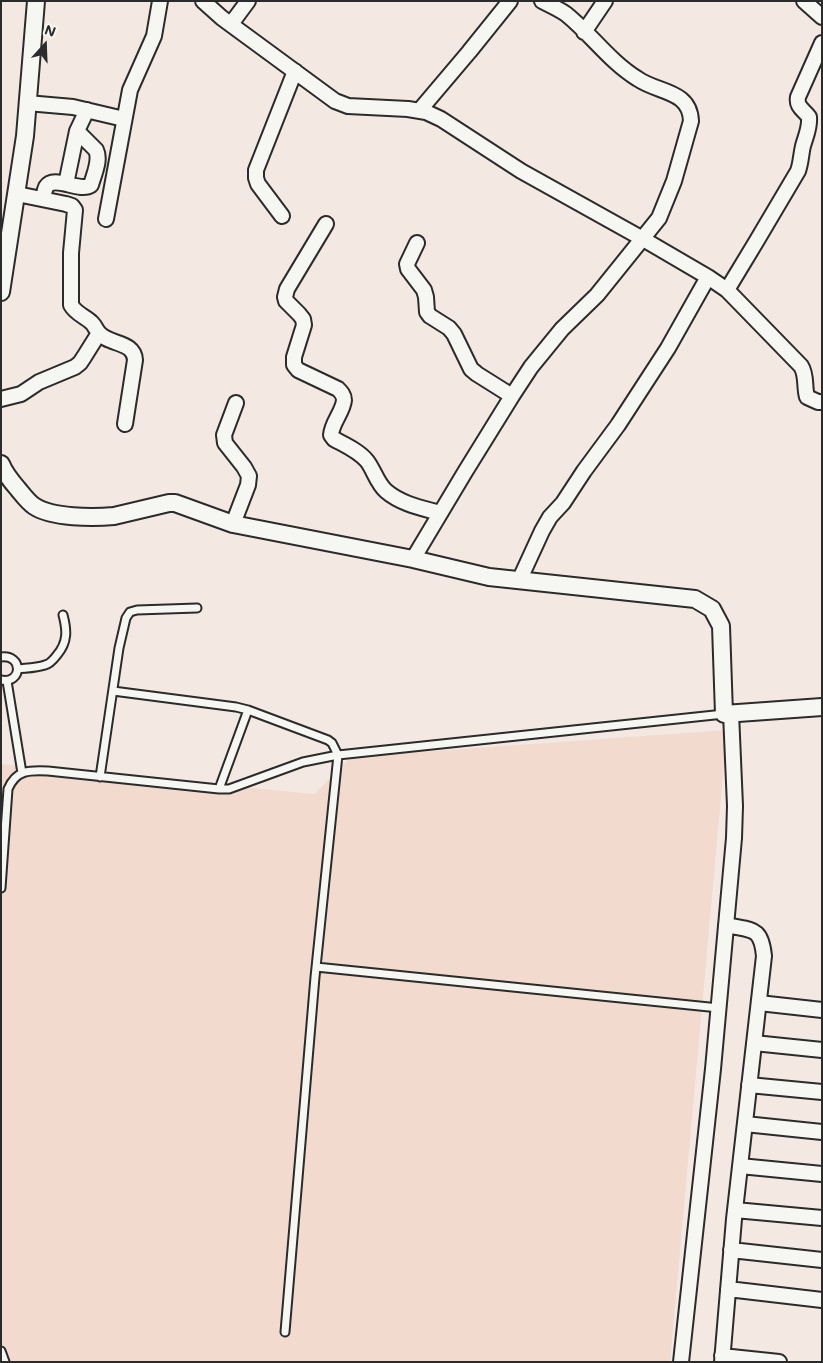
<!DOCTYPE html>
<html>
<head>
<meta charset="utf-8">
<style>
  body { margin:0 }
  #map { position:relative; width:823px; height:1363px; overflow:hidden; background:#f4e9e2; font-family:Mali,sans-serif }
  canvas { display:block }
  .frame { position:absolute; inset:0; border:2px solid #2b2b2b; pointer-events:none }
  .north { position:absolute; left:20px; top:20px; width:50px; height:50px; -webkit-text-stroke:4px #f6f6f2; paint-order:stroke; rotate:20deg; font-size:14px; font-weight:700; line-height:20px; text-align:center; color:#2b2b2b }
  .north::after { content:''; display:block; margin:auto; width:18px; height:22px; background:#2b2b2b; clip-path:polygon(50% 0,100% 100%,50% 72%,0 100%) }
</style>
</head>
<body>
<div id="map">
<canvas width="823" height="1363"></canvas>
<div class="frame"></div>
<div class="north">N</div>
</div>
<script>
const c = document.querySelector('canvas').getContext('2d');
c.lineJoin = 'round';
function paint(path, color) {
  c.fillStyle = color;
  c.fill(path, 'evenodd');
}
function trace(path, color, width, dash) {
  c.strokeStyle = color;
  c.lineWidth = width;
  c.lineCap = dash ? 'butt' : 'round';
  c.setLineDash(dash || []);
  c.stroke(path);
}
paint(new Path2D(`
  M727,730L670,1362H1V764L315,794L351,757Z`), '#f2dacf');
const service = new Path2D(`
  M1,657C23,654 23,684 1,680
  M18,669C26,668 36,668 45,665C50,664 54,659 57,655C68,642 67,630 63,615
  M7,681L22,773
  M113,691L236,707L248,710L328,740L332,743L338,755L315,977L285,1332
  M100,777L119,648L126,618L130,612L137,610L197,608
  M219,789L248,710
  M1,888L8,789C16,770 29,770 48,771L219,789H229L303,762L338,755L724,714
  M316,967L719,1008
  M1,1351L5,1362`);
const minor = new Path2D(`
  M203,1L222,18L335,101L348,106L408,109L426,112L441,119L521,171L643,239L708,277L727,290
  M804,1L822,17
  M231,24L248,1
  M584,32L605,1
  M822,43L798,97C796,107 804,110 809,117C810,128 806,135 803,146C801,154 801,163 798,171L756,242L727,290L801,366C807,375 804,387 807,397L818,402H822
  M27,103L73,107L124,119
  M419,111L469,52L510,1
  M66,184L77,131L87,110
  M17,194L66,204L72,206L75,210L71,253V305C76,314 85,316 92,323C95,326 96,330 99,333C109,345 134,341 135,360L125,424
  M43,199C44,196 44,191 46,187C54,174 79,193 91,185C94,174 101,160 96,150L77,131
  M282,216L258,184L256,178V170L295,71
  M106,219L130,90L154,36L160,1
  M326,224L287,289L285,297L286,301L299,314L303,319L304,325L294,357V365L298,370L338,389C341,392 344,395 344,400C343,412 332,422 331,435L334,439C345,445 359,451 367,461C374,470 377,483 386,491C401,504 422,508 440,513
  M417,243L407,264L408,269L424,290L426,297L427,312L430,316L449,328L454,334L471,369L477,374L512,396
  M1,399L21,394L39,382L75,367L80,363L84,357L99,333
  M233,524L248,485L249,476L244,467L225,443L224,435L236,403
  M413,559L465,472L512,396L531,367L562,329L597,295L659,218L674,181L691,121C690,90 658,93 638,79C610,62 591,34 566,14C559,9 550,5 542,1
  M519,581L542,531L550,517L563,503L584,471L618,425L668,348L708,277
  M759,1003L822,1010
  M754,1043L822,1050
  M749,1085L822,1092
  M745,1124L822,1132
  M740,1166L822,1174
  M735,1210L822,1218
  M731,1250L822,1260
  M728,1289L822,1300
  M722,1356L779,1362
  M681,1362L713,1069L734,838L735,806L731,713
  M722,1362L734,1219L764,956C761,926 752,931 726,925`);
const tertiary = new Path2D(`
  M1,292L25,136L36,1
  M1,464C5,474 11,481 18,489C23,495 28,502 34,506C52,518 93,518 114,516L169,503H175L233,524L413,559L489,577L695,599L712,609L721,626L724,714L822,707`);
trace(service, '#2b2b2b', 11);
trace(minor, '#2b2b2b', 18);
trace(tertiary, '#2b2b2b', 20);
trace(service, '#f6f6f2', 7);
trace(minor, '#f6f6f2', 14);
trace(tertiary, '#f6f6f2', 16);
</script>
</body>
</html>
